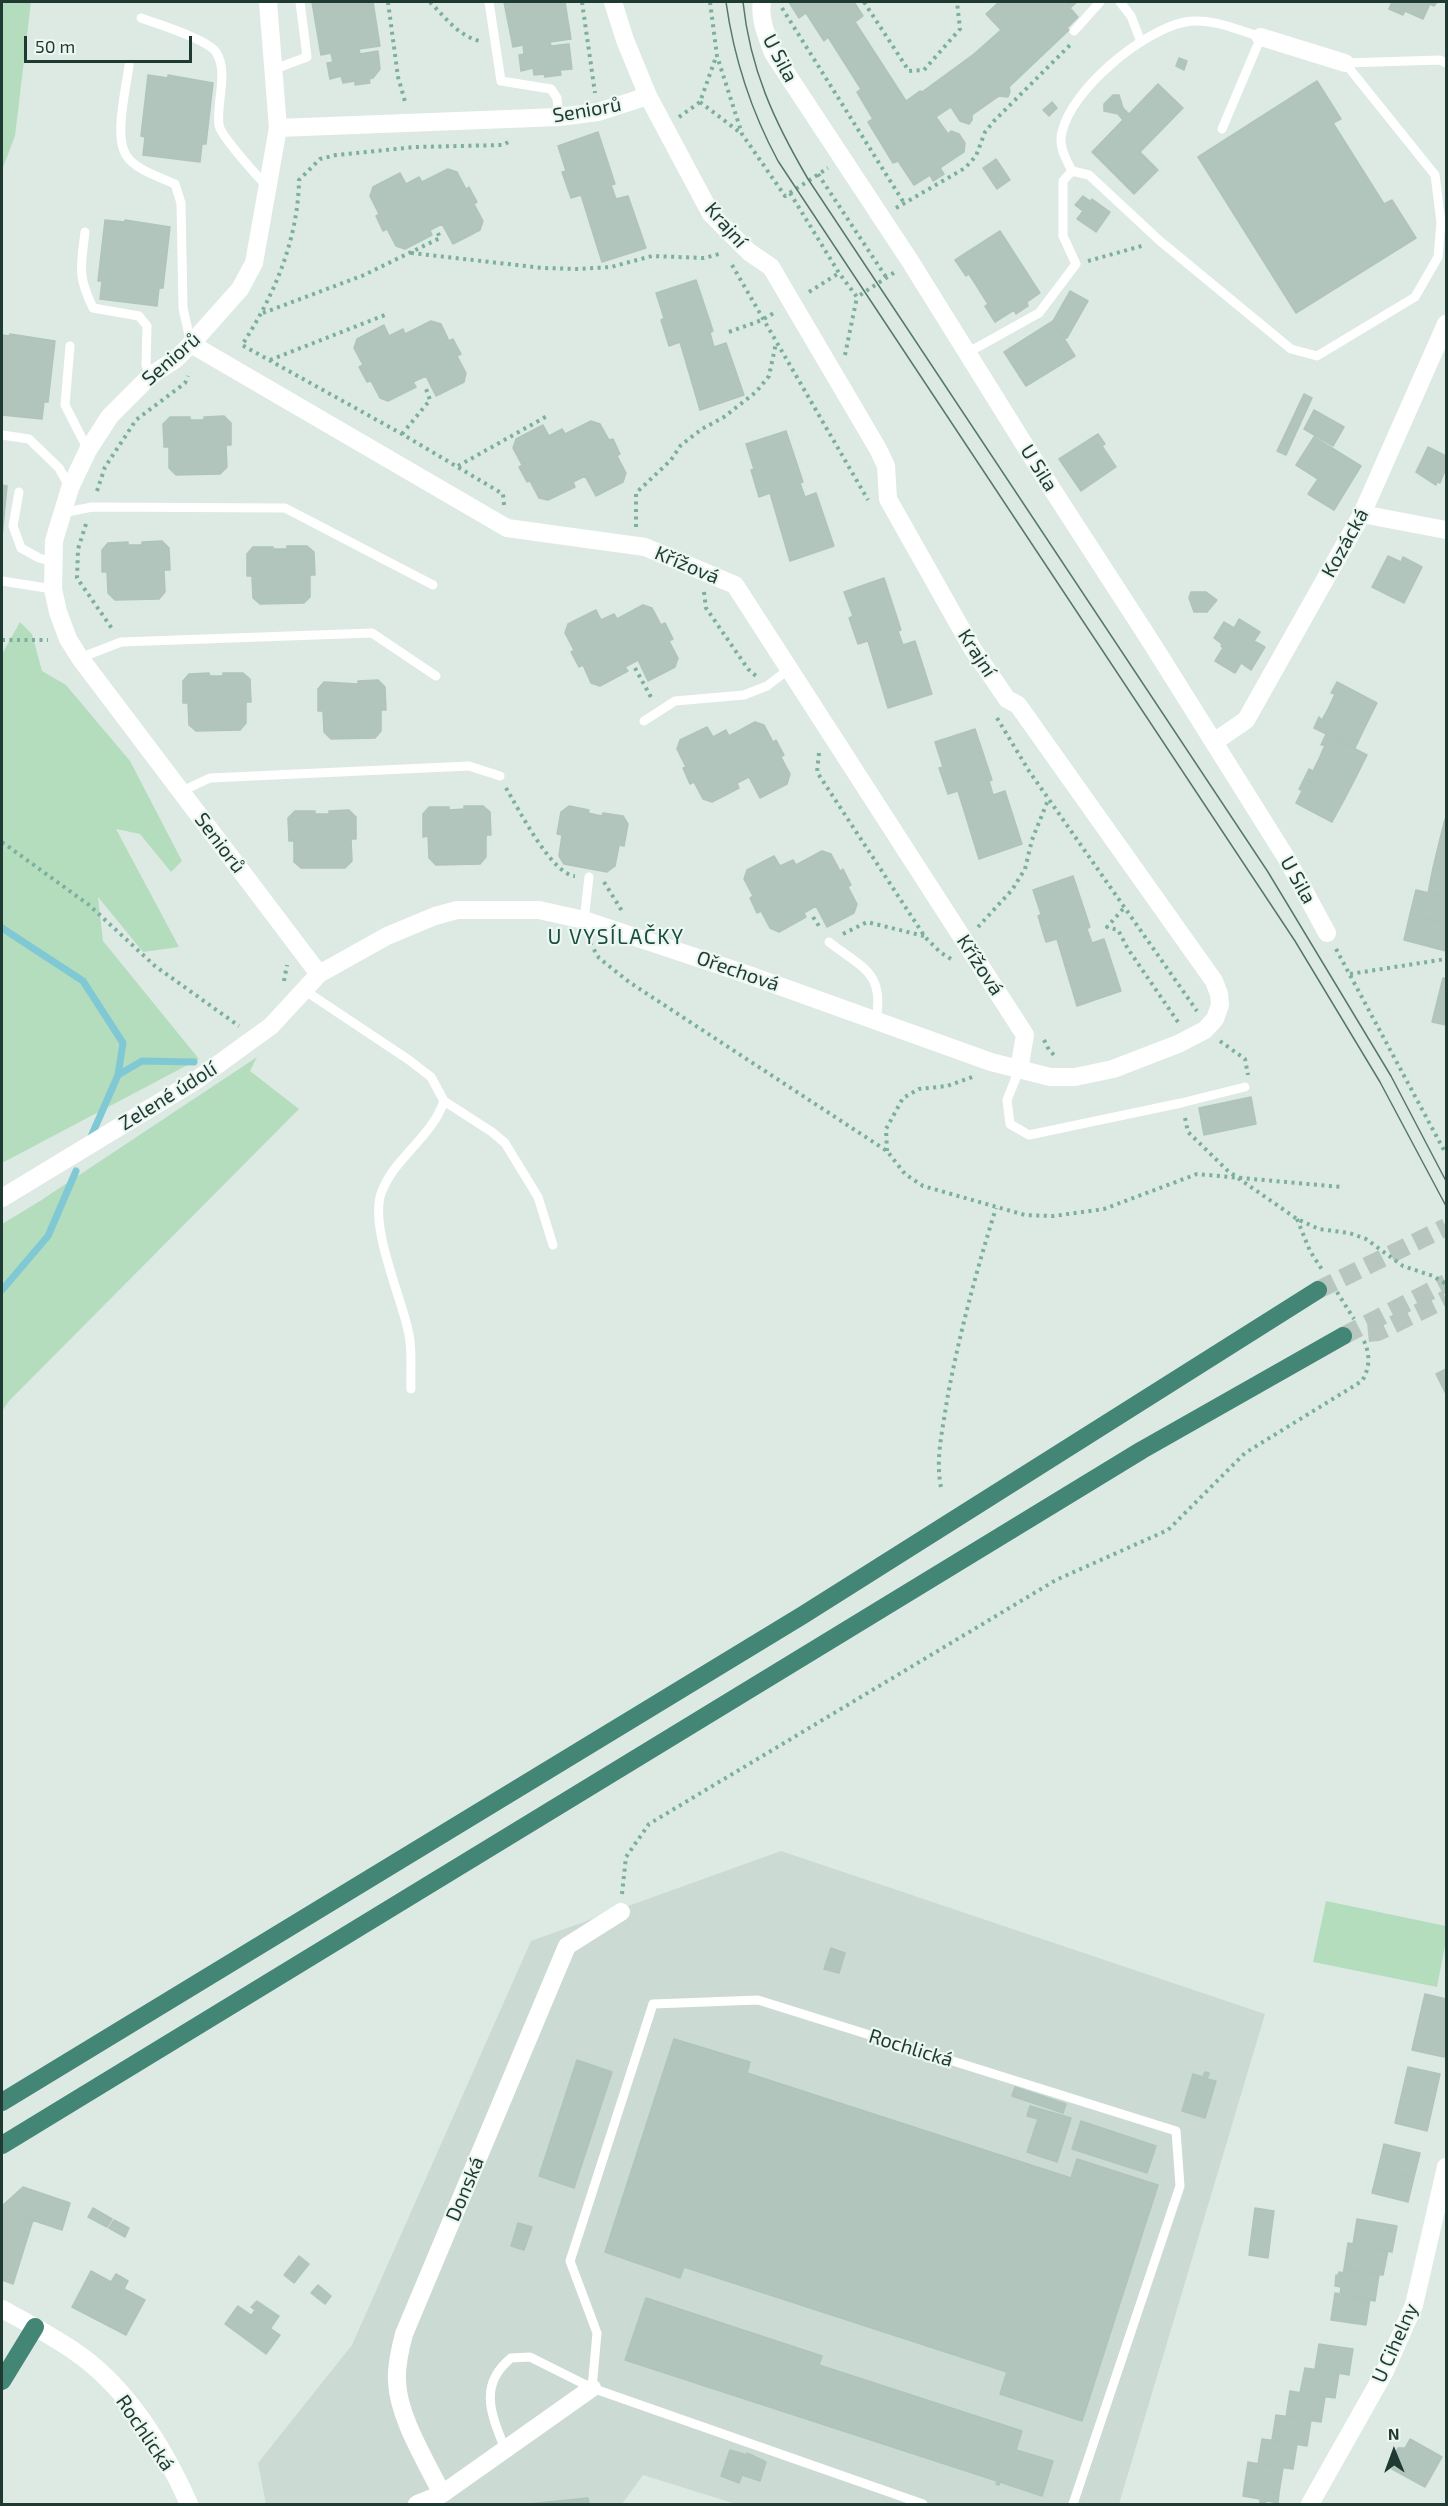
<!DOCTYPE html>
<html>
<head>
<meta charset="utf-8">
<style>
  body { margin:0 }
  #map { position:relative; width:1448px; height:2506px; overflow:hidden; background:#ddeae4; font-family:"Exo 2",sans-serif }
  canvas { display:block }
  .frame { position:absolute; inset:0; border:3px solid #1e3a32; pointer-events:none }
  .north { position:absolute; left:1364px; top:2422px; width:60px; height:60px; -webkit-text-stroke:4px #edf7f2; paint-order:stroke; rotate:359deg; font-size:16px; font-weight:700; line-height:24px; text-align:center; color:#1e3a32 }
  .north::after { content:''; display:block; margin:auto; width:21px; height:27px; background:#1e3a32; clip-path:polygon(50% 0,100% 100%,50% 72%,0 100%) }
  .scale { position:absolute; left:24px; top:36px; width:168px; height:27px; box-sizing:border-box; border:3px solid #1e3a32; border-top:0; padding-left:8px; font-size:18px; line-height:21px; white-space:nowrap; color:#1e3a32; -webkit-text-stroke:4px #edf7f2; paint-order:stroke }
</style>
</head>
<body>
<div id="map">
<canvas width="1448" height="2506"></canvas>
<div class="frame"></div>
<div class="north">N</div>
<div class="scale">50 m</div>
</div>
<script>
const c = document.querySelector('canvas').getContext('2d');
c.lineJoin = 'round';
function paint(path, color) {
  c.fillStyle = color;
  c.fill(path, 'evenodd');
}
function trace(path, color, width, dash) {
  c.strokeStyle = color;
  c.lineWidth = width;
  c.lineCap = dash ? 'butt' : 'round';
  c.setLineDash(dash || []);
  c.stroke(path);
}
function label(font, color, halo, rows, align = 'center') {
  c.font = font + ' "Exo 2",sans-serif';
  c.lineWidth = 4.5;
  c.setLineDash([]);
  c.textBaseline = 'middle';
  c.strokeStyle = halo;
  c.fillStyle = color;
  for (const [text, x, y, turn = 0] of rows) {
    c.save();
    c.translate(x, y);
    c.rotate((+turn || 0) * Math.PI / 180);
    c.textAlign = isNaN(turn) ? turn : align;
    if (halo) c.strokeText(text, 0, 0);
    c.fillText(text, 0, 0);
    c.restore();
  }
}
paint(new Path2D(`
  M781,1851L1265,2014L1119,2504H736L643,2475L622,2504H266L258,2463L352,2345L531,1941Z`), '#cbdad3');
paint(new Path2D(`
  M2,2H31L15,136L2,170Z
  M20,622L32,634L42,671L66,685L130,761L182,861L171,872L140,834L116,829L179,947L143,952L98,897L103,941L199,1059L2,1163V654Z
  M257,1057L250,1071L299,1109L9,1401L2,1411V1224L40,1201Z
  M1326,1901L1446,1926V1941L1437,1987L1313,1962Z`), '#b4ddbe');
trace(new Path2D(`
  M2,928L83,981L123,1043L118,1075
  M90,1139L118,1075L142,1061L194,1062
  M2,1290L48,1236L76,1171`), '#80c8d4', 7);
const building = new Path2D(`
  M312,2H373L380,46L359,49L360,54L378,51L380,69L373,78L369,79L370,83L355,85V81L343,83L341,76L330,79L327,63L333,62L331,53L321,55Z
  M504,2H565L571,39L550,42L551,46L569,44L572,69L560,70L561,75L545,77L544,74L534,75L533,68L521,71L519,55L524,54L523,45L513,47Z
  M789,2H854L863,16L855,22L906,101L920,91L922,92L974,54L1001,30L986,14L999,2H1077L1070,8L1078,17L1067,28L1069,30L1009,87L1010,92L1008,97L999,96L972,115V120L969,124L960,121L951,107L936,117L948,134L951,131L959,134L965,143L964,152L940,168L944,174L933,181L930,175L914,185L898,161L893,163L868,122L873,119L857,92L861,89L828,37L824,41L806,13L799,18Z
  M1392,2H1437L1434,6L1430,4L1423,19L1405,11L1403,15L1389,9Z
  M1179,58L1187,61L1184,70L1176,66Z
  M148,75L168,78V75L213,83L206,144H202L200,162L143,155L145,137L141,136Z
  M1317,81L1341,119L1333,123L1384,204L1392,200L1416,238L1296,313L1198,157Z
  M1158,84L1183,108L1140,152L1158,170L1134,194L1092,152L1123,120L1118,114L1104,111V104L1113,95H1119L1123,108L1129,114Z
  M1052,102L1057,108L1049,116L1043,110Z
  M598,132L615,184L611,185L616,199L628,196L646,248L602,262L581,195L571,198L562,172L566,171L558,146Z
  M996,159L1010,180L997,189L983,168Z
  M448,169L457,172L466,189L469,187L477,202L474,204L483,221L480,230L453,244L442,224L430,230L432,235L405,249L396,246L387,229L383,231L376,216L379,214L370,196L373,187L400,173L406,184L419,177L422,182Z
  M1083,196L1090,201L1092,199L1110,212L1096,232L1077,219L1083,211L1075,205Z
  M105,220L125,222V220L170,227L163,288H159L157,306L100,299L102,281H98Z
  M1000,231L1040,293L1027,302L1028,306L1016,314L1014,310L995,322L985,306L988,304L969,274L966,276L955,260Z
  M696,280L713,331L710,333L714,347L726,343L744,395L700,410L680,342L669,346L661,320L664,318L656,293Z
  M1070,291L1088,301L1067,338H1063L1053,321Z
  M431,321L441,324L449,341L453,339L461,354L457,356L466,373L464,382L436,396L426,376L413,382L416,387L388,401L380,398L371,381L367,382L359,367L363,365L354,348L357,339L384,325L389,336L403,329L405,334Z
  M1053,321L1075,356L1026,386L1004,352Z
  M10,334L55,341L48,402H44L42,419L2,415V335L10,336Z
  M1304,394L1312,398L1286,455L1277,451Z
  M1314,410L1344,427L1333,446L1304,429Z
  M224,416L231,423V445H226L227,467L220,474L176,475L169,468V447H164L163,424L170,417H190V420H204V417Z
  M591,421L600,424L609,440L613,439L620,454L617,456L626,473L623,482L596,496L585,476L573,482L575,487L548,500L539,498L530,481L527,482L519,467L522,465L513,448L516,439L543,425L549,436L562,429L565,434Z
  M786,431L803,482L800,483L805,497L816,493L834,546L790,561L770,493L759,497L751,470L754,469L746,444Z
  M1098,434L1105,444L1102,446L1116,467L1081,491L1059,459Z
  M1314,437L1361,466L1334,510L1308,494L1318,479L1296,465Z
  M1428,447L1446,456V468L1440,483L1437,482L1436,485L1416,472Z
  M2,485L7,486L2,537Z
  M162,541L169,548L170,570H164L165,592L159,599L115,600L108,593L107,572H102V550L108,543L128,542V545H142V542Z
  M287,546H307L314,552L315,575H310V597L304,603L260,604L253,598L252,576H247V554L253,547H273V549H287Z
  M1388,556L1401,562L1403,557L1422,567L1404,603L1372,587Z
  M884,578L901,630L898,631L903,645L915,641L932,694L888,708L868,641L858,644L849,618L853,616L844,592Z
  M1191,592H1206L1217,600L1207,612H1194L1189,598Z
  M643,605L652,608L661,625L665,623L673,639L669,641L678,658L675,667L648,681L638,660L625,667L628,671L600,686L591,683L583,665L579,667L571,652L574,650L565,633L568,624L596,610L601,620L614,614L617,619Z
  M1239,619L1260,632L1254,641L1265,647L1251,670L1241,663L1235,673L1215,661L1223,648L1221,646L1222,644L1214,638L1224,622L1234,628Z
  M209,673L210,676H223V673H243L250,679L251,702H246V723L240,730L196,731L189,725L188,703H183V681L189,674Z
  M378,680L385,687L386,710H381V731L375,738L331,739L324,732L323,711H318V689L324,682L358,684V681Z
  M1337,682L1377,703L1366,725L1329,707L1335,694L1331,693Z
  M1329,707L1366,725L1355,748L1314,728L1319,717L1322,720Z
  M755,722L764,725L773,742L776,740L784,755L781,757L790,774L787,784L760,798L749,777L737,783L739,788L712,802L703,799L694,782L690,784L683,768L686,767L677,749L680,740L707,727L713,737L726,730L729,736Z
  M975,729L992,780L989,781L993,795L1005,791L1022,844L979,859L958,791L948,794L939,768L943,767L935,742Z
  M1326,734L1367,755L1356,777L1319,759L1325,745H1321Z
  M1319,759L1356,777L1344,800L1304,779L1309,769L1313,771Z
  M1304,779L1344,800L1332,822L1296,803L1302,791L1299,789Z
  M464,806H483L490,812L491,835H486V857L480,864L436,865L429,858L428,836L423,837V814L429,807H449V810L464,809Z
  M569,806L589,810L588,813L602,816L603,813L623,816L628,824L624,846L619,845L615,866L607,872L564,864L559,856L562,835L557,834L561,812Z
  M349,810L356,817V839H351L352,861L345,868H301L294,862V841H289L288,818L295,811H315V814H329V811Z
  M1445,819H1446V845L1439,843Z
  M1439,843L1446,845V871L1433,868Z
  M822,851L831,854L840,871L843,869L851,885L848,887L857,904L854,913L827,927L816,906L804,913L806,917L779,932L770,928L761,911L757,913L750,898L753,896L744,879L747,870L774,856L780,866L793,860L796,865Z
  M1433,868L1446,871V897L1428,893Z
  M1073,876L1090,927L1087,929L1092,943L1104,939L1121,991L1077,1006L1057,939L1046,942L1038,916L1041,914L1033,890Z
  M1416,890L1446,897V924L1410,914Z
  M1410,914L1446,924V951L1404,940Z
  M1443,978L1446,979V1025L1432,1022Z
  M1251,1097L1256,1124L1204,1135L1199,1108Z
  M1446,1369V1394L1436,1374Z
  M831,1948L845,1953L839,1973L824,1969Z
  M1425,1994L1446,1999V2046L1444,2057L1412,2050Z
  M674,2039L750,2062L747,2073L1071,2178L1077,2159L1158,2185L1082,2421L1000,2394L1007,2372L684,2267L680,2278L605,2252Z
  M577,2060L612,2072L574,2188L539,2176Z
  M1408,2067L1440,2074L1427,2131L1395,2123Z
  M1205,2072L1209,2073L1207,2079L1216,2081L1205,2118L1182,2111L1193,2074L1203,2077Z
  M1015,2087L1066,2104L1063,2113L1012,2096Z
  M1030,2106L1071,2118L1057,2162L1027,2152L1038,2119L1027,2116Z
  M1081,2121L1156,2146L1147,2173L1072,2149Z
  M1384,2144L1420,2153L1414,2177L1378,2169Z
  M1378,2169L1414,2177L1408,2202L1372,2193Z
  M23,2187L70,2203L62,2230L2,2210V2206Z
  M93,2208L112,2219L107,2227L88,2217Z
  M1255,2208L1274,2211L1271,2233L1252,2231Z
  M2,2210L33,2220L13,2284L2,2280Z
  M1357,2219L1397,2226L1392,2252L1353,2244Z
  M114,2220L129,2228L125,2237L109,2228Z
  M518,2223L532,2227L524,2250L511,2246Z
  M1252,2231L1271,2233L1268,2258L1249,2255Z
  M1348,2243L1388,2250L1383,2275L1344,2269Z
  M299,2256L309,2264L294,2283L284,2275Z
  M1344,2269L1379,2275L1375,2301L1340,2295L1341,2287L1335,2286L1336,2275L1338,2276L1339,2272L1343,2273Z
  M91,2271L111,2282L116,2274L128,2281L124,2289L145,2300L126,2335L72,2307Z
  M318,2285L331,2296L325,2304L311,2293Z
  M1335,2293L1370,2299L1366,2325L1331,2320Z
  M646,2298L822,2356L819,2365L1022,2431L1016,2450L1053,2461L1042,2496L1000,2482L999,2485L996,2484L997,2481L625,2360Z
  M257,2301L279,2316L270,2329L251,2316L255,2310L251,2307Z
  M238,2306L280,2335L266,2354L225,2324Z
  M1319,2344L1353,2349L1349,2375L1315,2369Z
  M1305,2368L1339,2373L1335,2398L1300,2393Z
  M1290,2391L1325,2397L1321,2422L1286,2417Z
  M1276,2415L1311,2420L1307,2446L1272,2440Z
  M1262,2439L1297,2444L1293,2469L1258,2464Z
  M1410,2439L1442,2457L1425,2487L1392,2469L1398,2461L1395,2454L1398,2448H1405Z
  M730,2450L747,2455V2453L766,2462L760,2481L742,2475L739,2483L721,2476Z
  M1248,2462L1283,2468L1279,2493L1244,2488Z
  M1244,2488L1279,2493L1278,2503L1268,2501L1260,2504V2499L1243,2496Z
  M588,2498L589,2504H529Z`);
paint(building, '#b2c5bd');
trace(building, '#afc4bb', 1.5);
trace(new Path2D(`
  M1318,1290L1446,1227
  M1368,1333L1378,1332L1446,1299
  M1343,1336L1446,1283`), '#b7c7c0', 18, [18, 9]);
trace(new Path2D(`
  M388,2L398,77L406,105
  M430,2C445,17 458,36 480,41
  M582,2L595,93
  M710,2L717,56L742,134L785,196L828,168
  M864,2L909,71L924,70L960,29L957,2
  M782,8L904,203
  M700,102L742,134
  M679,117L700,102L716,57
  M818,174L886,277
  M790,193L839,273L857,297L895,272
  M896,208L965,168L976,156L985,132L994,121L1071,44
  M411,253L543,268L579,269L611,267L652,256L704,258L723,253
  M1088,261L1145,245
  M732,265L868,500
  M809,292L839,273
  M263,313L364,275L440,238L438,233
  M729,332L762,320L777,311
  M845,355L857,297
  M270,360L385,315
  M402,434L430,400L425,386
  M458,466L549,415
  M97,491L105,467L136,420L185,383L188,376
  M504,505L503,494L402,434L242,345C274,296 298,240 299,180L320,159L336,155L415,147L503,145L512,140
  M86,524L78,549L77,578L113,630
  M636,527V493L671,460L681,445L702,429L724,417L756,392L769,376L776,343
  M704,592L706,608L748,669L756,676
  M2,640H48
  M635,668L652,699
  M997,718L1029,771L1197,1011
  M819,753L817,772L925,937L940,952L951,959
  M506,788C518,808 552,875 575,876
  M2,842L89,905L155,966L239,1026
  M604,882L622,911
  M1123,909L1107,927L1118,930L1128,949L1178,1022
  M813,917L821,929
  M978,927L1012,890L1025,869L1032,840L1048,800
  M843,934L867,922L924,936
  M590,943L599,958L629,982L887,1151L905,1174L923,1186L1025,1215L1054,1216L1104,1209L1197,1174L1341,1187
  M1336,949L1446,1154
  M1350,974L1446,959
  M284,981L287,965
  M1044,1040L1049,1050L1057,1058
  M1220,1041L1245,1059L1248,1075
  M1185,1118L1188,1132L1228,1171L1297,1219L1319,1229L1349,1233L1366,1239L1403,1266L1433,1276L1446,1284
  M887,1151L886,1129L903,1098L919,1089L947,1086L975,1076
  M1297,1219L1310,1251L1323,1271
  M1337,1292L1354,1319
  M941,1487C935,1458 943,1429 947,1400C959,1335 976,1272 996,1208
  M622,1894L626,1857L649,1824L1056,1580L1168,1530L1245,1453L1362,1381C1371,1366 1370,1352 1362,1337`), '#7bb09e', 4, [3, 4.5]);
trace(new Path2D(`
  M489,2L501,81L551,89L557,98L559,117
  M1120,2L1131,16L1141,42
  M141,18C157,24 207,39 216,52C229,72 216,102 219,125C220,135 258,177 267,186
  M1074,31L1100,2
  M129,66C126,88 114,137 126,155C135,170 160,177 175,184L181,203L183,308L191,344
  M272,70L307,57L300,2
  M1072,171L1089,175L1160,241L1291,349L1317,356L1415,297L1438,257L1441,222L1435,175L1345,63L1440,60L1446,63
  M1072,171C1066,159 1058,146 1062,132C1072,89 1142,31 1185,22C1210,17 1238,30 1261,37L1222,129
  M85,232C81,267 77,275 93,308L139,316L147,326L146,365L150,376
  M70,346L65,405L88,450
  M967,353L1039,313L1076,264L1063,236V181L1072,171
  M2,435L29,439L59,468L70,488
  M19,492L13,526L21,548L39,558L53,562
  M62,513L92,507L285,508L433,585
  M2,581L53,589
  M80,658L121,642L372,633L436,676
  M644,721L675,701L744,695L767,686L789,669
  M182,791L210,778L469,766L500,776
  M584,920L589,877
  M829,942C862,968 885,972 876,1020
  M304,990L409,1060L431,1077L444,1101L492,1132L505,1143L538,1197L553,1245
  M1019,1070L1007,1100L1010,1124L1029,1135L1181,1103L1245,1087
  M411,1389C410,1370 413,1348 408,1330C401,1296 368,1224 382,1191C396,1156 432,1137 444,1101
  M592,2388L597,2333L570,2261L653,2004L758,2000L1176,2131L1180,2186L1073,2504
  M505,2449C491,2414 478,2385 511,2358L530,2357L592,2388L923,2504`), '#fff', 9);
trace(new Path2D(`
  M268,2L278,128L254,263L240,289L191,344L176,359L150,376L110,416L88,450L70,488L54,541L53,589L58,612L68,639L80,658L319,974
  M762,2C759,19 767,36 773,53L910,261L1052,489L1151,642L1287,859L1327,933
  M1261,37L1345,63
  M278,128L559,117L598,112L648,96
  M191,344L507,528L645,547L735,585L1025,1035L1019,1070
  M1362,514L1446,530
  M1214,742L1246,720L1362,514L1446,324
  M2,1198L195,1081L271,1026L319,974L387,936L435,916L457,910H539L584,920L746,974L991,1062L1050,1077H1075L1113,1069L1178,1044L1205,1030L1215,1019L1220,1005L1219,994L1214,981L1018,705L1007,699L972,648L888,499L886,466L878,449L771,267L749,252L711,214L648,96L625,40L613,2
  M442,2494C426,2461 398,2417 397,2381C396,2365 400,2349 404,2334L567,1946L621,1912
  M417,2504L442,2494L592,2388
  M1310,2504L1384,2373L1414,2305L1446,2167`), '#fff', 18);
trace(new Path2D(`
  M2,2309C26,2322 51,2335 74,2351C126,2386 164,2448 189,2504`), '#fff', 18);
trace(new Path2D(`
  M2,2102L803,1615L1318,1290
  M2,2145L1142,1450L1343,1336
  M2,2381L35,2327`), '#438675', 18);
trace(new Path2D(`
  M726,2C734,59 750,109 778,161L1295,941L1380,1082L1446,1206
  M743,2C750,69 774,121 808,179L1268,872L1391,1076L1446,1181`), '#57766e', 1.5);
label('20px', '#1e3a32', '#edf7f2', [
  ["U Sila",780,58,62],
  ["Seniorů",587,110,-10],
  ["Krajní",726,225,49],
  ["Seniorů",171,359,-41],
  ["U Sila",1039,468,58],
  ["Kozácká",1345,543,-61],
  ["Křížová",687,565,23],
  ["Krajní",977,653,57],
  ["Seniorů",220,843,53],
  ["U Sila",1298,880,61],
  ["Křížová",980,965,57],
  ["Ořechová",738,971,19],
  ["Zelené údolí",168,1096,-32],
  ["Rochlická",911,2048,17],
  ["Donská",465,2189,-67],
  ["U Cihelny",1395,2343,-66],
  ["Rochlická",145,2433,56]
]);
c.letterSpacing = '1.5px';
label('21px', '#194d40', '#edf7f2', [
  ["U VYSÍLAČKY",616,937]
]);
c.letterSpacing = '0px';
</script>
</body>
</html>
